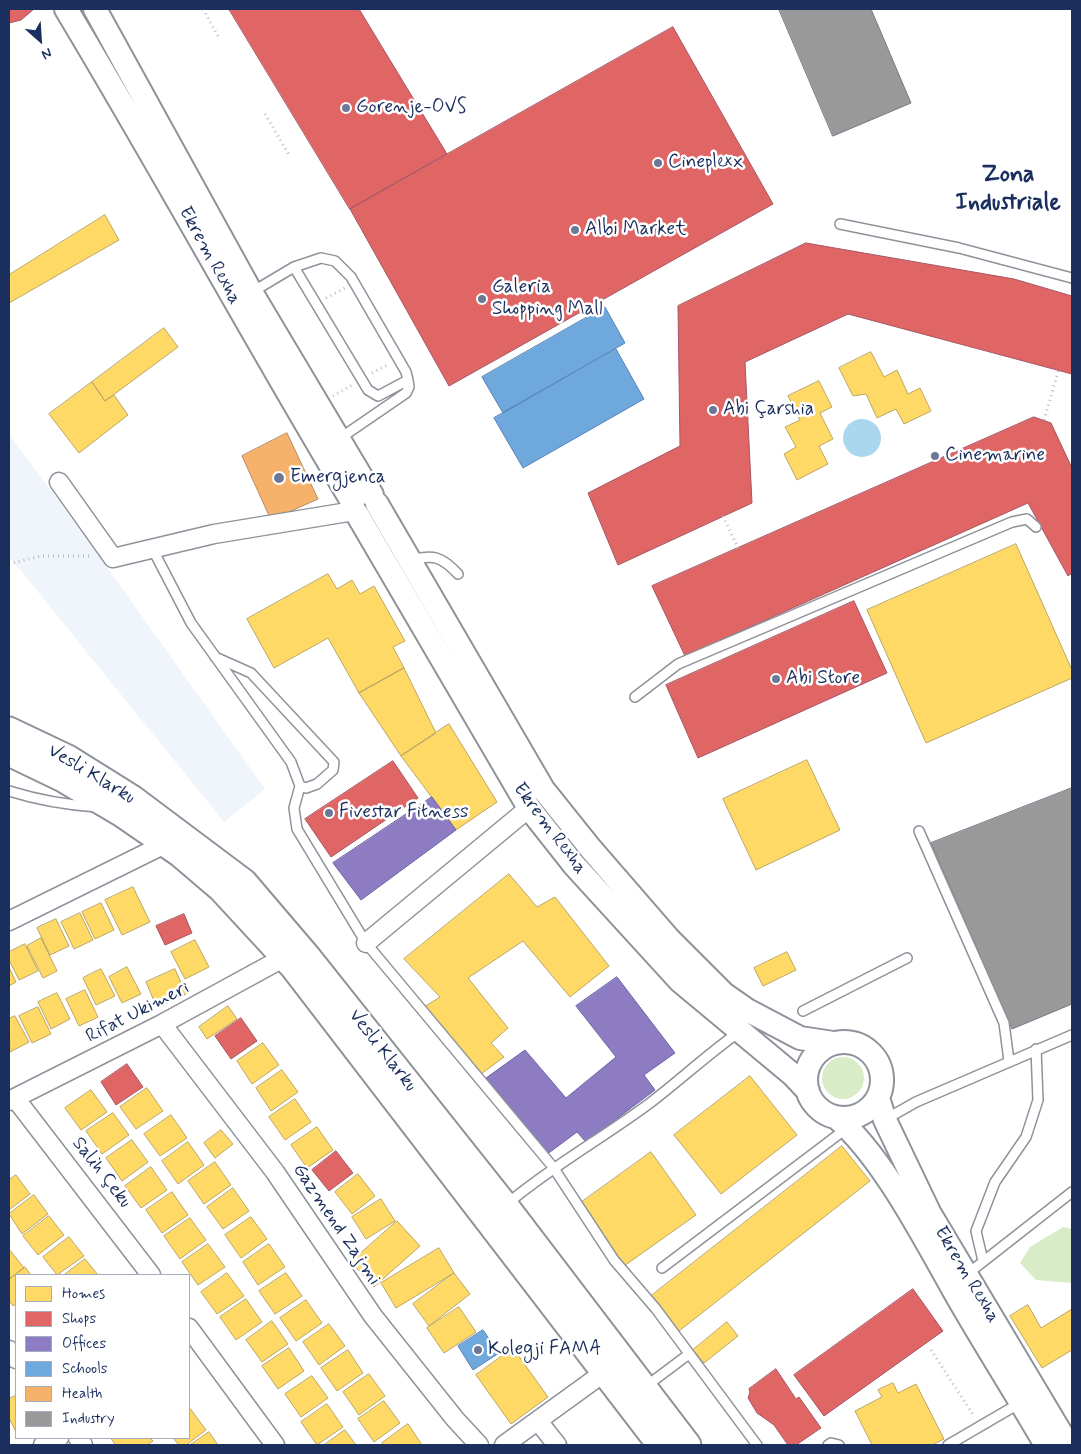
<!DOCTYPE html>
<html>
<head>
<meta charset="utf-8">
<style>
  body { margin:0 }
  #map { position:relative; width:1081px; height:1454px; overflow:hidden; background:#fff; font-family:Mynerve,sans-serif }
  canvas { display:block }
  .frame { position:absolute; inset:0; border:10px solid #1b2f5e; pointer-events:none }
  .legend { position:absolute; left:15px; top:1274px; width:175px; height:165px; box-sizing:border-box; background:#fff; border:1px solid #a4acbf; margin:0; padding:6px 9px; list-style:none; font-size:15px; color:#1b2f5e }
  .legend li { display:flex; align-items:center; gap:10px; height:25px }
  .legend b { width:25px; border:1px solid #a4acbf }
  .north { position:absolute; left:15px; top:15px; width:50px; height:50px; -webkit-text-stroke:4px #fff; paint-order:stroke; rotate:154deg; font-size:14px; font-weight:700; line-height:20px; text-align:center; color:#1b2f5e }
  .north::after { content:''; display:block; margin:auto; width:18px; height:22px; background:#1b2f5e; clip-path:polygon(50% 0,100% 100%,50% 72%,0 100%) }
</style>
</head>
<body>
<div id="map">
<canvas width="1081" height="1454"></canvas>
<div class="frame"></div>
<ul class="legend">
<li><b style="height:14px;background:#ffd966"></b>Homes</li>
<li><b style="height:14px;background:#e06666"></b>Shops</li>
<li><b style="height:14px;background:#8e7cc3"></b>Offices</li>
<li><b style="height:14px;background:#6fa8dc"></b>Schools</li>
<li><b style="height:14px;background:#f6b26b"></b>Health</li>
<li><b style="height:14px;background:#999"></b>Industry</li>
</ul>
<div class="north">N</div>
</div>
<script>
const c = document.querySelector('canvas').getContext('2d');
c.lineJoin = 'round';
function paint(path, color) {
  c.fillStyle = color;
  c.fill(path, 'evenodd');
}
function trace(path, color, width, dash) {
  c.strokeStyle = color;
  c.lineWidth = width;
  c.lineCap = dash ? 'butt' : 'round';
  c.setLineDash(dash || []);
  c.stroke(path);
}
function label(font, color, halo, rows, align = 'center') {
  c.font = font + ' Mynerve,sans-serif';
  c.lineWidth = 5;
  c.setLineDash([]);
  c.textBaseline = 'middle';
  c.strokeStyle = halo;
  c.fillStyle = color;
  for (const [text, x, y, turn = 0] of rows) {
    c.save();
    c.translate(x, y);
    c.rotate((+turn || 0) * Math.PI / 180);
    c.textAlign = isNaN(turn) ? turn : align;
    if (halo) c.strokeText(text, 0, 0);
    c.fillText(text, 0, 0);
    c.restore();
  }
}
paint(new Path2D(`
  M9,434L99,556L265,789L224,822L9,556Z`), '#f0f4fb');
paint(new Path2D(`
  M822 1078a21 21 0 1 1 42 0a21 21 0 1 1-42 0Z
  M1063,1227L1072,1229V1283L1036,1280L1020,1263L1030,1247Z`), '#d8edc7');
paint(new Path2D(`
  M843 438a19 19 0 1 1 38 0a19 19 0 1 1-38 0Z`), '#aad7ee');
const homes = new Path2D(`
  M105,215L119,240L9,303V275Z
  M164,328L178,347L105,401L92,382Z
  M871,352L884,377L897,370L908,394L920,388L931,411L904,424L896,409L877,418L866,394L853,396L839,368Z
  M819,381L832,407L820,413L833,439L819,446L828,464L797,480L784,454L796,447L785,427L800,420L788,396Z
  M92,382L105,401L114,395L128,415L79,453L49,414Z
  M1016,544L1072,670V678L926,743L867,610Z
  M328,574L337,589L352,580L360,594L374,586L405,641L393,647L404,668L359,693L328,638L274,668L247,619Z
  M404,668L436,733L401,756L359,693Z
  M449,724L497,802L456,830L401,756Z
  M807,760L840,830L756,870L723,799Z
  M509,874L537,907L555,897L609,966L570,997L523,941L468,978L508,1028L491,1043L504,1057L481,1074L424,1007L440,997L404,959Z
  M133,887L150,922L122,935L105,900Z
  M101,903L114,930L95,939L82,912Z
  M80,913L93,940L74,949L61,922Z
  M56,919L69,946L50,955L37,928Z
  M41,938L57,971L43,978L27,946Z
  M195,940L209,967L185,979L171,952Z
  M25,944L38,971L19,980L9,960V952Z
  M787,952L796,970L763,986L754,968Z
  M9,967L16,982L9,986Z
  M127,967L141,994L122,1003L109,977Z
  M101,969L115,996L96,1005L83,978Z
  M175,969L186,994L157,1008L146,982Z
  M85,990L98,1017L79,1026L66,999Z
  M57,993L70,1019L51,1029L38,1002Z
  M228,1006L237,1019L207,1039L199,1027Z
  M38,1007L51,1034L32,1043L19,1016Z
  M15,1016L29,1042L10,1052L9,1019Z
  M263,1043L279,1065L252,1084L237,1061Z
  M282,1070L298,1092L271,1111L256,1088Z
  M750,1076L797,1135L721,1194L674,1135Z
  M147,1088L163,1111L136,1129L120,1107Z
  M91,1090L107,1112L81,1130L65,1108Z
  M295,1099L311,1122L285,1140L269,1117Z
  M113,1113L129,1135L102,1154L86,1131Z
  M171,1115L187,1138L160,1156L144,1134Z
  M317,1127L333,1150L307,1168L291,1145Z
  M221,1130L233,1144L215,1158L204,1143Z
  M132,1140L148,1162L122,1181L106,1158Z
  M188,1142L204,1165L178,1184L162,1161Z
  M842,1146L870,1181L679,1331L651,1296Z
  M651,1152L696,1215L624,1266L579,1204Z
  M215,1162L231,1185L204,1204L188,1181Z
  M151,1167L167,1190L141,1208L125,1186Z
  M358,1174L375,1196L352,1214L335,1192Z
  M16,1175L30,1194L9,1210V1180Z
  M233,1188L249,1211L223,1229L207,1207Z
  M172,1192L188,1215L162,1233L146,1210Z
  M34,1195L48,1214L22,1234L9,1214Z
  M381,1199L395,1221L366,1239L352,1217Z
  M49,1216L64,1235L38,1255L23,1236Z
  M251,1217L267,1239L241,1258L225,1235Z
  M190,1218L206,1240L180,1259L164,1236Z
  M397,1221L420,1246L374,1287L351,1262Z
  M69,1237L84,1256L57,1275L43,1257Z
  M208,1244L225,1267L198,1285L182,1262Z
  M269,1244L285,1267L258,1285L243,1262Z
  M439,1248L454,1273L396,1308L381,1283Z
  M9,1249L24,1268L9,1279Z
  M85,1259L98,1275H64Z
  M25,1267L31,1275H16V1304L13,1306L9,1300V1280Z
  M227,1273L244,1296L217,1314L201,1292Z
  M286,1273L302,1296L275,1314L259,1291Z
  M454,1273L470,1294L429,1326L413,1304Z
  M246,1299L262,1322L236,1340L220,1317Z
  M306,1300L322,1323L296,1341L280,1318Z
  M1028,1305L1041,1328L1072,1309V1350L1042,1368L1010,1316Z
  M459,1307L476,1332L444,1353L427,1328Z
  M272,1321L288,1344L262,1362L246,1340Z
  M727,1322L738,1336L704,1363L693,1350Z
  M329,1324L345,1346L319,1365L303,1342Z
  M289,1348L304,1371L278,1389L262,1366Z
  M513,1348L548,1397L511,1424L476,1375Z
  M348,1350L363,1373L337,1391L321,1368Z
  M369,1374L385,1396L359,1415L343,1392Z
  M312,1376L328,1398L301,1417L285,1394Z
  M893,1383L898,1393L916,1384L944,1439L932,1445H872L855,1411L882,1397L878,1390Z
  M15,1396L16,1398V1432L9,1418V1399Z
  M384,1401L400,1423L374,1442L358,1419Z
  M327,1404L343,1427L317,1445L301,1422Z
  M189,1407L206,1430L186,1445H179L173,1438H189Z
  M408,1424L422,1445H383L382,1443Z
  M345,1430L356,1445H324Z
  M209,1432L218,1445H190Z
  M111,1438H150L153,1441L147,1445H116Z`);
paint(homes, '#ffd966');
trace(homes, '#bba664', 1);
const shops = new Path2D(`
  M9,9H34L21,20L9,23Z
  M229,9H359L447,154L350,209Z
  M673,27L773,204L449,386L350,209Z
  M806,243L1014,279L1072,296V374L848,314L745,362L752,503L618,565L588,493L680,446L678,306Z
  M1034,417L1051,423L1072,468V573L1068,576L1028,503L685,656L652,586Z
  M854,601L887,673L698,758L666,685Z
  M393,761L418,798L331,857L305,819Z
  M184,914L192,933L165,945L156,926Z
  M241,1018L257,1041L231,1059L215,1036Z
  M127,1064L143,1087L116,1105L101,1082Z
  M336,1151L353,1173L329,1191L312,1170Z
  M913,1289L943,1331L824,1416L794,1375Z
  M776,1369L796,1399L799,1397L821,1428L796,1445H788L774,1425L757,1413L748,1398L750,1392L749,1389Z`);
paint(shops, '#e06666');
trace(shops, '#a55664', 1);
const offices = new Path2D(`
  M432,797L456,830L361,900L333,863Z
  M617,977L675,1053L644,1075L655,1090L586,1142L577,1132L546,1155L486,1078L525,1050L566,1098L616,1057L576,1006Z`);
paint(offices, '#8e7cc3');
trace(offices, '#6c65a5', 1);
const schools = new Path2D(`
  M605,307L625,343L503,413L482,377Z
  M616,349L644,399L523,468L494,418Z
  M483,1330L499,1353L473,1370L458,1346Z`);
paint(schools, '#6fa8dc');
trace(schools, '#5684b6', 1);
const health = new Path2D(`
  M287,433L318,499L271,520L242,456Z`);
paint(health, '#f6b26b');
trace(health, '#b48b67', 1);
const industry = new Path2D(`
  M779,9H871L911,103L833,136Z
  M1072,788V1004L1012,1029L931,843Z`);
paint(industry, '#999');
trace(industry, '#737987', 1);
const service = new Path2D(`
  M840,224L959,248L1072,278
  M321,258L335,261L351,277L406,372L408,380L378,396L368,390L294,267Z
  M252,292L294,267
  M339,439L406,393L409,387L408,380
  M153,550L191,623L291,762L300,786L294,808L297,829L366,943L553,1167L614,1260L656,1309L757,1445
  M411,560C434,554 442,557 458,574
  M215,657L251,673L334,762L333,770L317,784L306,788L300,786
  M635,697L678,664L1012,522L1027,519L1036,527
  M9,791C38,800 66,805 97,807
  M919,831L1004,1023L1009,1061
  M803,1011L907,958
  M886,1119L916,1102L1072,1035
  M507,1204C552,1166 603,1138 650,1103C680,1080 708,1054 739,1032
  M983,1261L976,1231L995,1182L1026,1137L1038,1100L1036,1049
  M662,1268L847,1128
  M966,1275L1072,1192
  M645,1387L689,1354
  M828,1445L831,1443L839,1445
  M948,1445L1020,1403`);
const minor = new Path2D(`
  M59,482L113,558L214,534L354,511
  M9,921L165,844
  M366,943L529,808
  M162,1024L275,1172L373,1316L455,1419L479,1445
  M15,1098L151,1275
  M9,1101L162,1024L294,952
  M189,1328L275,1445
  M9,1350L16,1359
  M538,1421L557,1445
  M78,1438L83,1445
  M43,1445L59,1438
  M504,1445L613,1366`);
const tertiary = new Path2D(`
  M66,9C164,172 255,340 353,503
  M95,9L251,292L372,495
  M377,504L543,789L591,849L669,939L724,994L747,1010L800,1038L833,1043
  M357,514L529,808L574,865L680,981L793,1075L808,1091
  M806 1080a38 38 0 1 1 76 0a38 38 0 1 1-76 0Z
  M878,1098L885,1120L930,1214L1068,1445
  M836,1117C882,1156 923,1236 953,1289C983,1342 1016,1393 1046,1445`);
const secondary = new Path2D(`
  M9,730L68,758L132,798L244,882L308,957L505,1205L688,1445
  M9,753L63,779L122,814L180,854L221,889L293,967L660,1445`);
trace(service, '#8e929a', 12);
trace(minor, '#8e929a', 21);
trace(tertiary, '#8e929a', 26);
trace(secondary, '#8e929a', 29);
trace(new Path2D(`
  M203,9L219,38
  M265,114L289,155
  M326,298L345,288
  M372,373L389,364
  M333,396L352,385
  M1044,420L1059,369
  M723,516L738,548
  M9,564L41,556H90
  M931,1350L974,1416`), '#b9bcc1', 3, [1, 4]);
trace(service, '#fff', 9);
trace(minor, '#fff', 18);
trace(tertiary, '#fff', 22);
trace(secondary, '#fff', 25);
for (const [x, y, r, color] of [
  [346,108,5,"#6b7896"],
  [658,163,5,"#6b7896"],
  [575,230,5,"#6b7896"],
  [482,299,5,"#6b7896"],
  [713,410,5,"#6b7896"],
  [935,456,5,"#6b7896"],
  [279,478,6,"#6b7896"],
  [776,679,5,"#6b7896"],
  [329,813,5,"#6b7896"],
  [478,1350,5,"#6b7896"]
]) {
  const dot = new Path2D();
  dot.arc(x, y, r, 0, 2 * Math.PI);
  c.fillStyle = color;
  c.fill(dot);
  trace(dot, '#fff', 2);
}
label('19px', '#1b2f5e', '#fff', [
  ["Gorenje-OVS",356,108],
  ["Cineplexx",668,163],
  ["Albi Market",585,230],
  ["Galeria",492,288],
  ["Shopping Mall",492,310],
  ["Abi Çarshia",723,410],
  ["Cinemarine",945,456],
  ["Emergjenca",290,478],
  ["Abi Store",786,679],
  ["Fivestar Fitness",339,813],
  ["Kolegji FAMA",488,1350]
], 'left');
label('19px', '#1b2f5e', '#fff', [
  ["Ekrem Rexha",209,256,61],
  ["Vesli Klarku",91,775,31],
  ["Ekrem Rexha",549,829,53],
  ["Rifat Ukimeri",138,1013,-27],
  ["Vesli Klarku",382,1051,52],
  ["Salih Çeku",101,1173,52],
  ["Gazmend Zajmi",336,1225,56],
  ["Ekrem Rexha",966,1275,59]
]);
label('bold 24px', '#1b2f5e', '#fff', [
  ["Zona",1008,176],
  ["Industriale",1008,204]
]);
</script>
</body>
</html>
